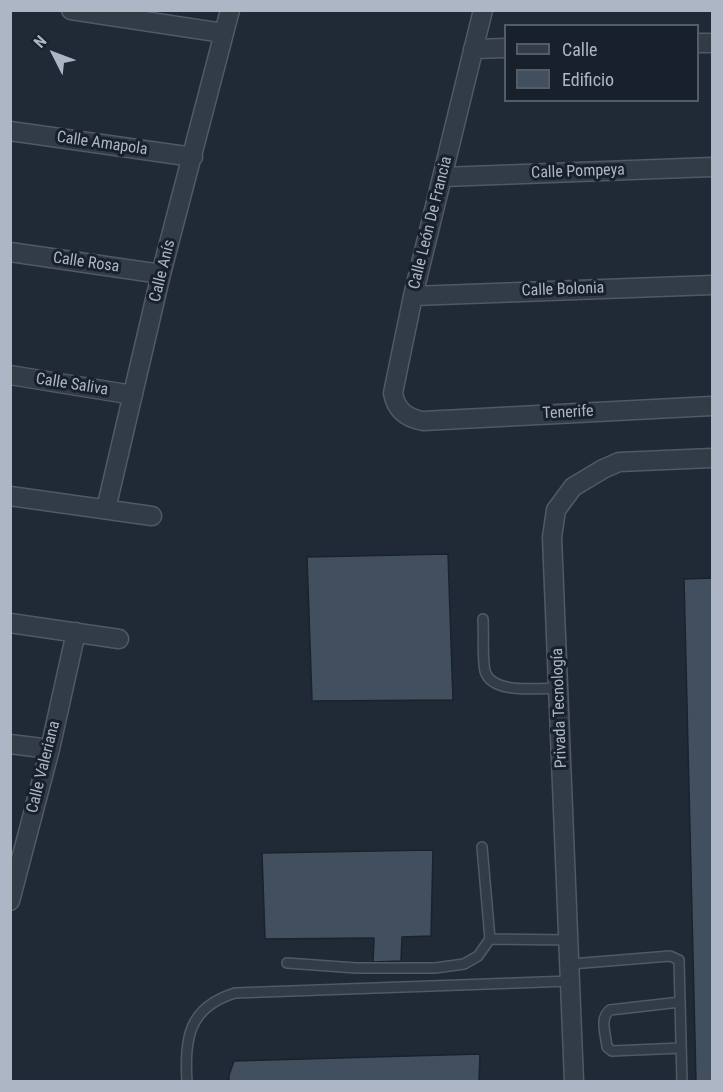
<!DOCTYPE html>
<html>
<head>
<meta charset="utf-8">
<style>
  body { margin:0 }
  #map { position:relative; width:723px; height:1092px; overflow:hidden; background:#1f2a36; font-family:"Roboto Condensed",sans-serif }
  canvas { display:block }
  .frame { position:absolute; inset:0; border:12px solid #acb6c4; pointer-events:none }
  .legend { position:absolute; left:504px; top:24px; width:195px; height:78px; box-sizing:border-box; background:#18212b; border:2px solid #535d68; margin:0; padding:8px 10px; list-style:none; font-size:18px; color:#acb6c4 }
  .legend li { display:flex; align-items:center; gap:12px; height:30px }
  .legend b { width:30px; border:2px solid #535d68 }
  .north { position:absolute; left:24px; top:24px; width:60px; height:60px; -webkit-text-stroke:4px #18212b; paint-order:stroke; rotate:312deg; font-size:16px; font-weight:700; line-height:24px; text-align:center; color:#acb6c4 }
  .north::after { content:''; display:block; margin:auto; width:21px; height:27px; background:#acb6c4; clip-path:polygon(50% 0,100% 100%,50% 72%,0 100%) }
</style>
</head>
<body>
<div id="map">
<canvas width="723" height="1092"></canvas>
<div class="frame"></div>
<ul class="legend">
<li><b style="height:8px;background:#323c47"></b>Calle</li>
<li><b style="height:16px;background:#414f5e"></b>Edificio</li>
</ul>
<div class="north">N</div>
</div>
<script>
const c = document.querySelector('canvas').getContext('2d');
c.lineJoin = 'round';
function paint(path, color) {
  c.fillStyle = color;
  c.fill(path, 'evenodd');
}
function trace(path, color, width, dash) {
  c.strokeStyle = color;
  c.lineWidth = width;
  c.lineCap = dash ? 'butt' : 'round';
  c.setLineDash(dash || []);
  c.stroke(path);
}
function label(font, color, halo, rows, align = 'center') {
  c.font = font + ' "Roboto Condensed",sans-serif';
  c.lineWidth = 6;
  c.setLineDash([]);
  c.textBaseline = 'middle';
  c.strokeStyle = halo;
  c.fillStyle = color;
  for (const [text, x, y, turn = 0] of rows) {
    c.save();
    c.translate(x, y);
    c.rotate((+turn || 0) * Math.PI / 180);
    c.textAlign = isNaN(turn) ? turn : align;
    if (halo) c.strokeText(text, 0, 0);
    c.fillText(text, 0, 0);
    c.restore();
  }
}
const building = new Path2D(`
  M448,554L453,700L312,701L307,557Z
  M712,578V1082H696L684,579Z
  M433,850L431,936L402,937L401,961L373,962L374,938L265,939L262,853Z
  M480,1054L479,1082H229V1075L234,1061Z`);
paint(building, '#414f5e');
trace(building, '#1a232d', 1.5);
const lane = new Path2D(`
  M483,619C484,634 482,657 485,671C492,695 539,688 559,688
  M482,847L490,939L570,940
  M287,963L356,968H435L464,964L478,956L490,939
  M571,964L670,956L679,960L682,1082
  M680,1002L610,1010C599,1018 606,1035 607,1047L612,1051L681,1048
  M187,1082C184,1038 189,1007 235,993L571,981`);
const street = new Path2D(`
  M71,10L223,33
  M483,10L413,296L393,393C396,410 406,418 423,421L712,406
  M698,43H712
  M473,49L506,48
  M10,131L193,157
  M443,177L712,167
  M10,252L161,274
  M413,296L712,285
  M10,375L133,395
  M10,496L152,516
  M106,509L161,274L230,10
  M10,623L119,639
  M10,744L50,749
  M10,901L50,749L76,632
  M574,1082L552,537L556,510L573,487L603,469L619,462L712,458`);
trace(lane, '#505965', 12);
trace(street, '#505965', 21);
trace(lane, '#323c47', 9);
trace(street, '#323c47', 18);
label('16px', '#acb6c4', '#18212b', [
  ["Calle Amapola",102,144,8],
  ["Calle Pompeya",578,172,-2],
  ["Calle León De Francia",431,223,-76],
  ["Calle Rosa",86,263,8],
  ["Calle Anís",163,271,-76],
  ["Calle Bolonia",563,290,-2],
  ["Calle Saliva",72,385,9],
  ["Tenerife",568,413,-3],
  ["Privada Tecnología",560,708,-92],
  ["Calle Valeriana",44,767,-76]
]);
</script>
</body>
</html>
